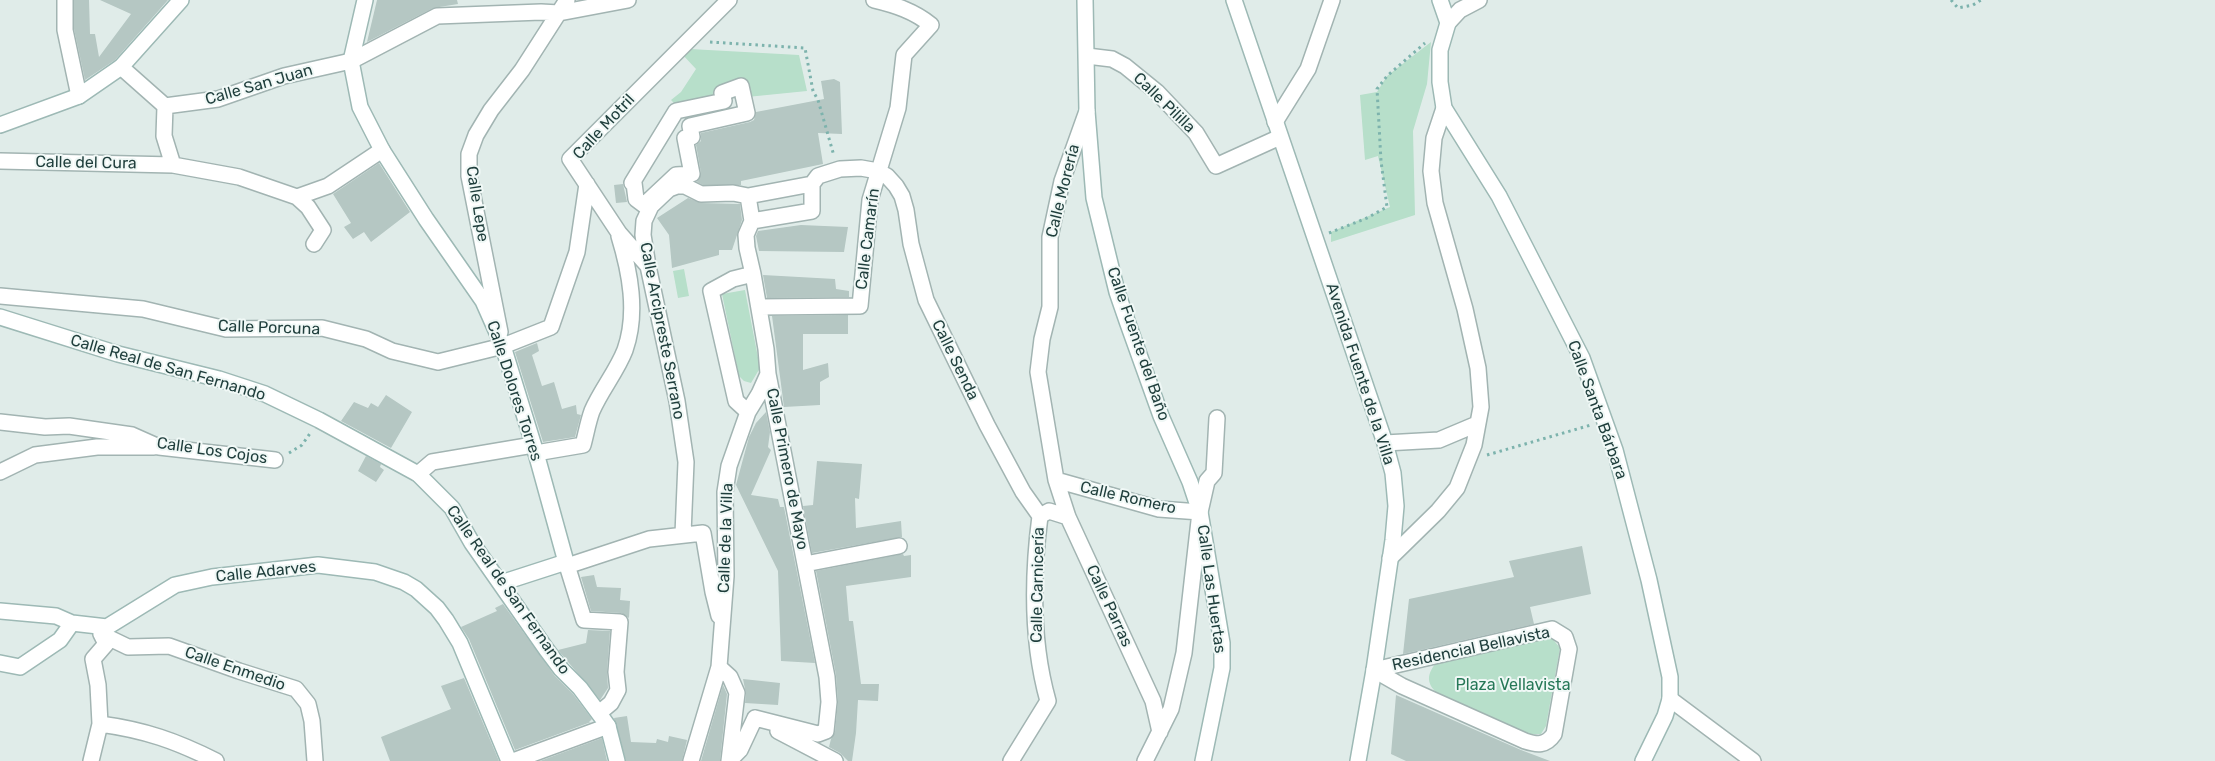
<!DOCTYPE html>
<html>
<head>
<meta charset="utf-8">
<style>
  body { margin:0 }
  canvas { display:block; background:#e0ece9 }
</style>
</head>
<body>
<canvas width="2215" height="761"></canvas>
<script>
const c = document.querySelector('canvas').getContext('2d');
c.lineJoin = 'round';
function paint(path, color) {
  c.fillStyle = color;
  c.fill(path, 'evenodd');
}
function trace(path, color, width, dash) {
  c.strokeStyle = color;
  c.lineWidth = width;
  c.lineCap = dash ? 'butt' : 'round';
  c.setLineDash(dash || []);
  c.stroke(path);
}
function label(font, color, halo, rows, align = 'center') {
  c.font = font + ' Rubik,sans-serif';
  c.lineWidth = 4;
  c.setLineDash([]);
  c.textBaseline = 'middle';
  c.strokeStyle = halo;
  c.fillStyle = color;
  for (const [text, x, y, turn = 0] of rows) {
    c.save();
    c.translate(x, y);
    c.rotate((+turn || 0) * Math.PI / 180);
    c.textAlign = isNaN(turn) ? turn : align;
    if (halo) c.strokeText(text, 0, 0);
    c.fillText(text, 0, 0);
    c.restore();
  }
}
paint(new Path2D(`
  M1431,42L1427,84L1413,131L1415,215L1331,242V232L1390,207L1378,156L1365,160L1360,95L1377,92L1387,76Z
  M690,49L799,55L807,91L747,97L744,81L718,98L677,106L671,100L681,92L696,69L681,53Z
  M684,269L689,296L678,298L673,271Z
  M745,290L760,368L751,383L744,381L739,376L722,294Z
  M1540,637L1552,638L1560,648L1546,726L1541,734H1523L1437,693C1426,683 1427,674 1436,663Z`), '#b7dfca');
paint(new Path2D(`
  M74,0H89L90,34H95L99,57L131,14L100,0H168L115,60L85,80L74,29Z
  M377,0H457L458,4L433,8L367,42Z
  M834,79L840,82L842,134L818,133L823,164L741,181V185H703L697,182L701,173L696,145L701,141V133L750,122L754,120L756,112L824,99L821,81Z
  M379,163L410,212L371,242L364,232L353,239L344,227L351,223L333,194Z
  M623,184L627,202L616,203L614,185Z
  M688,198L701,203L740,204L742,220L732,250H719V255L672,268L669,235L657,218Z
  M801,225L848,227L844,252L759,251L756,236L758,231Z
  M763,275L835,279L836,289L849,291V297L767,298Z
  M848,315V334H803V370L828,363L829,377L820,382V405L784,407L772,316Z
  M537,343L539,351L532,355L542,386L554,382L562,409L576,405L577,414L581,415L575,437L543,442L515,352Z
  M386,395L412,412L391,448L341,421L354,402L368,408L371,403L378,407Z
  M766,412L770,432L768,447L771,450L751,495L778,499L780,507H784L815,663L781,661L778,571L736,485L749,437L756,423Z
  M366,456L381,464L380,467L384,470L376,482L358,471Z
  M817,461L862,464L859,499L855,498L856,528L901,521L902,537L812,553L803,506L813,505Z
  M1582,546L1591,594L1530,607L1534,624L1403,654L1409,599L1514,577L1509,561Z
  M903,554L904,556L911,555V577L846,586L849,621H853L861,684H879L878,701L858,700L856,733L852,761H848L840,753L829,747L831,739L835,732L838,701L836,675L816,571Z
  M594,575L597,587L621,588L620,600L630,601L629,618L621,613L591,611L581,577Z
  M503,604L554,675L573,694L592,719L589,722H591L515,750L469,639L461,627L497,611L495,608Z
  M588,630L610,631L607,671L608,688L600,700L558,650L586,643Z
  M464,678L499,761H390L381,737L451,709L441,686Z
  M743,679L780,683L778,705L745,703L746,694Z
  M723,685L727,694L720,761H701Z
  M1396,695L1521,750L1550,761H1406L1391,754Z
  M627,716L631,742L656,743L657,739L668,742L669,736L687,740L682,761H626L614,718Z
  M602,738L607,761H540Z`), '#b5c7c3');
const street = new Path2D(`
  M65,0V30L79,96
  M1448,23L1460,10L1479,0
  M1087,56L1112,59L1125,66L1157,92L1196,133L1216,166L1280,137
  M121,67L165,106L218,99L284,76L351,61L437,16L541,12L559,13L628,0
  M741,86L747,113L690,126L692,137L685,138L692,174L676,175L644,205L636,199L634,183H632L676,111L724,101L722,93Z
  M165,106L164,136L173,165L239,177L297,197L328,186L382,150
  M1087,111L1062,181L1050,237V307L1042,339L1038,372L1056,480L1068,517L1153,701L1160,732
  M1275,122L1308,69L1332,0
  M0,161L173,165
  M812,184L818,176L840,169L861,168L878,171L887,176L896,186L902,196L906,210L911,244L926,300L987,425L1023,492L1040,516L1049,511L1068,517
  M748,196L752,221L746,235L747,248L753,274
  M297,197L308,207L323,230L314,244
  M648,266L619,233L570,159L729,0
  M0,296L143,309L226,329L322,328L366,339L392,351L438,362L503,346L551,327L577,252L587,184
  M759,307L860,306L870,200L898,108L904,55L931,25C914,11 895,5 874,0
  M500,332L469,176V154L476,135L491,110L522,70L567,0
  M0,422L45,427L69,426L132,435L159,447L275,460
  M1385,443L1439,440L1477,424
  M536,453L583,445C586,434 588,422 592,411C601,390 617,371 625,350C638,313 630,272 619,236
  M0,472L35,455L97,447H154
  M418,474L432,462L533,445
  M1056,480L1159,509L1200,512
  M683,534L686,462L677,401L648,266L643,235L644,221L651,206L669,189L677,186H685L701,194L733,193L748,196L812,184V211L752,221
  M1390,558L1438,511L1457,488L1474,445L1481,407L1478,368L1465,309L1435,203L1431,171L1434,138L1444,108
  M566,562L584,620L620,622L616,672L618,690L611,703L599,713
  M805,564L899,546
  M567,566L649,539L703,533L713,592L719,616
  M1552,629L1565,637L1569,649L1554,734C1546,746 1537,745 1525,741L1402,686L1374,670Z
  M101,634L128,647L169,646L239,671L296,689L308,704L312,721L315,761
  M719,667L730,677L737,693L729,761
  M1670,699L1753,761
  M755,718L818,734L826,731L829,702L827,677L768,374
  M100,724C145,730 176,741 216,761
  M778,731L835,761
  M91,761L100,724L98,685L93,659L106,644L101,634L104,630
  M513,761L608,726
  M691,761L719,667L726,576L725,492L729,466L748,412L759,394L768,374L766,349L753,274L733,279L711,291L736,401L748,412
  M729,761L740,750L755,718
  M1011,761L1048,701C1031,641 1032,578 1040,516
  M1145,761L1171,709L1184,653L1200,512L1207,481L1214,473L1217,418`);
const secondary = new Path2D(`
  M365,0L351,61L360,107L382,150L426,219L483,301L503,346L536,453L566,562L501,583
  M1085,0L1087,111L1094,198L1117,292L1127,321L1161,416L1190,482L1200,512L1222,643V668L1203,761
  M1234,0L1385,443L1393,473L1396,506L1393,540L1374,670L1358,761
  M1440,0L1448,23L1440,50V82L1444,108L1499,196L1582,358L1615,450L1649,580L1670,677V699L1665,716L1643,761
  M0,125L79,96L121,67L181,0
  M0,317L118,354L219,379L265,394L319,420L418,474L452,508L472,543L546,649L561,669L580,688L603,719L608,726L617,761
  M0,611L56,616L72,623L107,627L175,585L212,577L318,565L375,572L404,582L416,589L437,608L446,620L460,643L509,761
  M0,663L20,667L60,640L72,623`);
trace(street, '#a2b4b2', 18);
trace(secondary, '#9db9b5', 18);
trace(new Path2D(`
  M1951,0L1958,8L1973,5L1981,0
  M710,42L805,48L813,91L818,100L834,156
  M1329,233L1367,218L1387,207L1381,161L1377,89L1387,76L1425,43
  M289,453L302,445L311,432
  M1487,455L1591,425`), '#7db3ad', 3, [2.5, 4]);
trace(street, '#fff', 15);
trace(secondary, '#fff', 15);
label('16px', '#1f3e3c', '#f0f8f6', [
  ["Calle San Juan",259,85,-16],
  ["Calle Pililla",1164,103,44],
  ["Calle Motril",604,127,-47],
  ["Calle del Cura",86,163,1],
  ["Calle Morería",1063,191,-76],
  ["Calle Lepe",477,204,81],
  ["Calle Camarín",868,239,-83],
  ["Calle Porcuna",269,328,2],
  ["Calle Arcipreste Serrano",662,331,79],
  ["Calle Fuente del Baño",1138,344,71],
  ["Calle Senda",955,360,64],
  ["Calle Real de San Fernando",168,368,16],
  ["Avenida Fuente de la Villa",1360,374,72],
  ["Calle Dolores Torres",514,391,72],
  ["Calle Santa Bárbara",1597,410,70],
  ["Calle Los Cojos",212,451,8],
  ["Calle Primero de Mayo",787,469,79],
  ["Calle Romero",1128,498,13],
  ["Calle de la Villa",726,538,-88],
  ["Calle Adarves",266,572,-6],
  ["Calle Carnicería",1038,585,-89],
  ["Calle Las Huertas",1211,589,82],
  ["Calle Real de San Fernando",508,590,55],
  ["Calle Parras",1109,606,65],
  ["Residencial Bellavista",1471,649,-12],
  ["Calle Enmedio",235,669,19]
]);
label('16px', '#267857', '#f0f8f6', [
  ["Plaza Vellavista",1513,685]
]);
</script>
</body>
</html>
